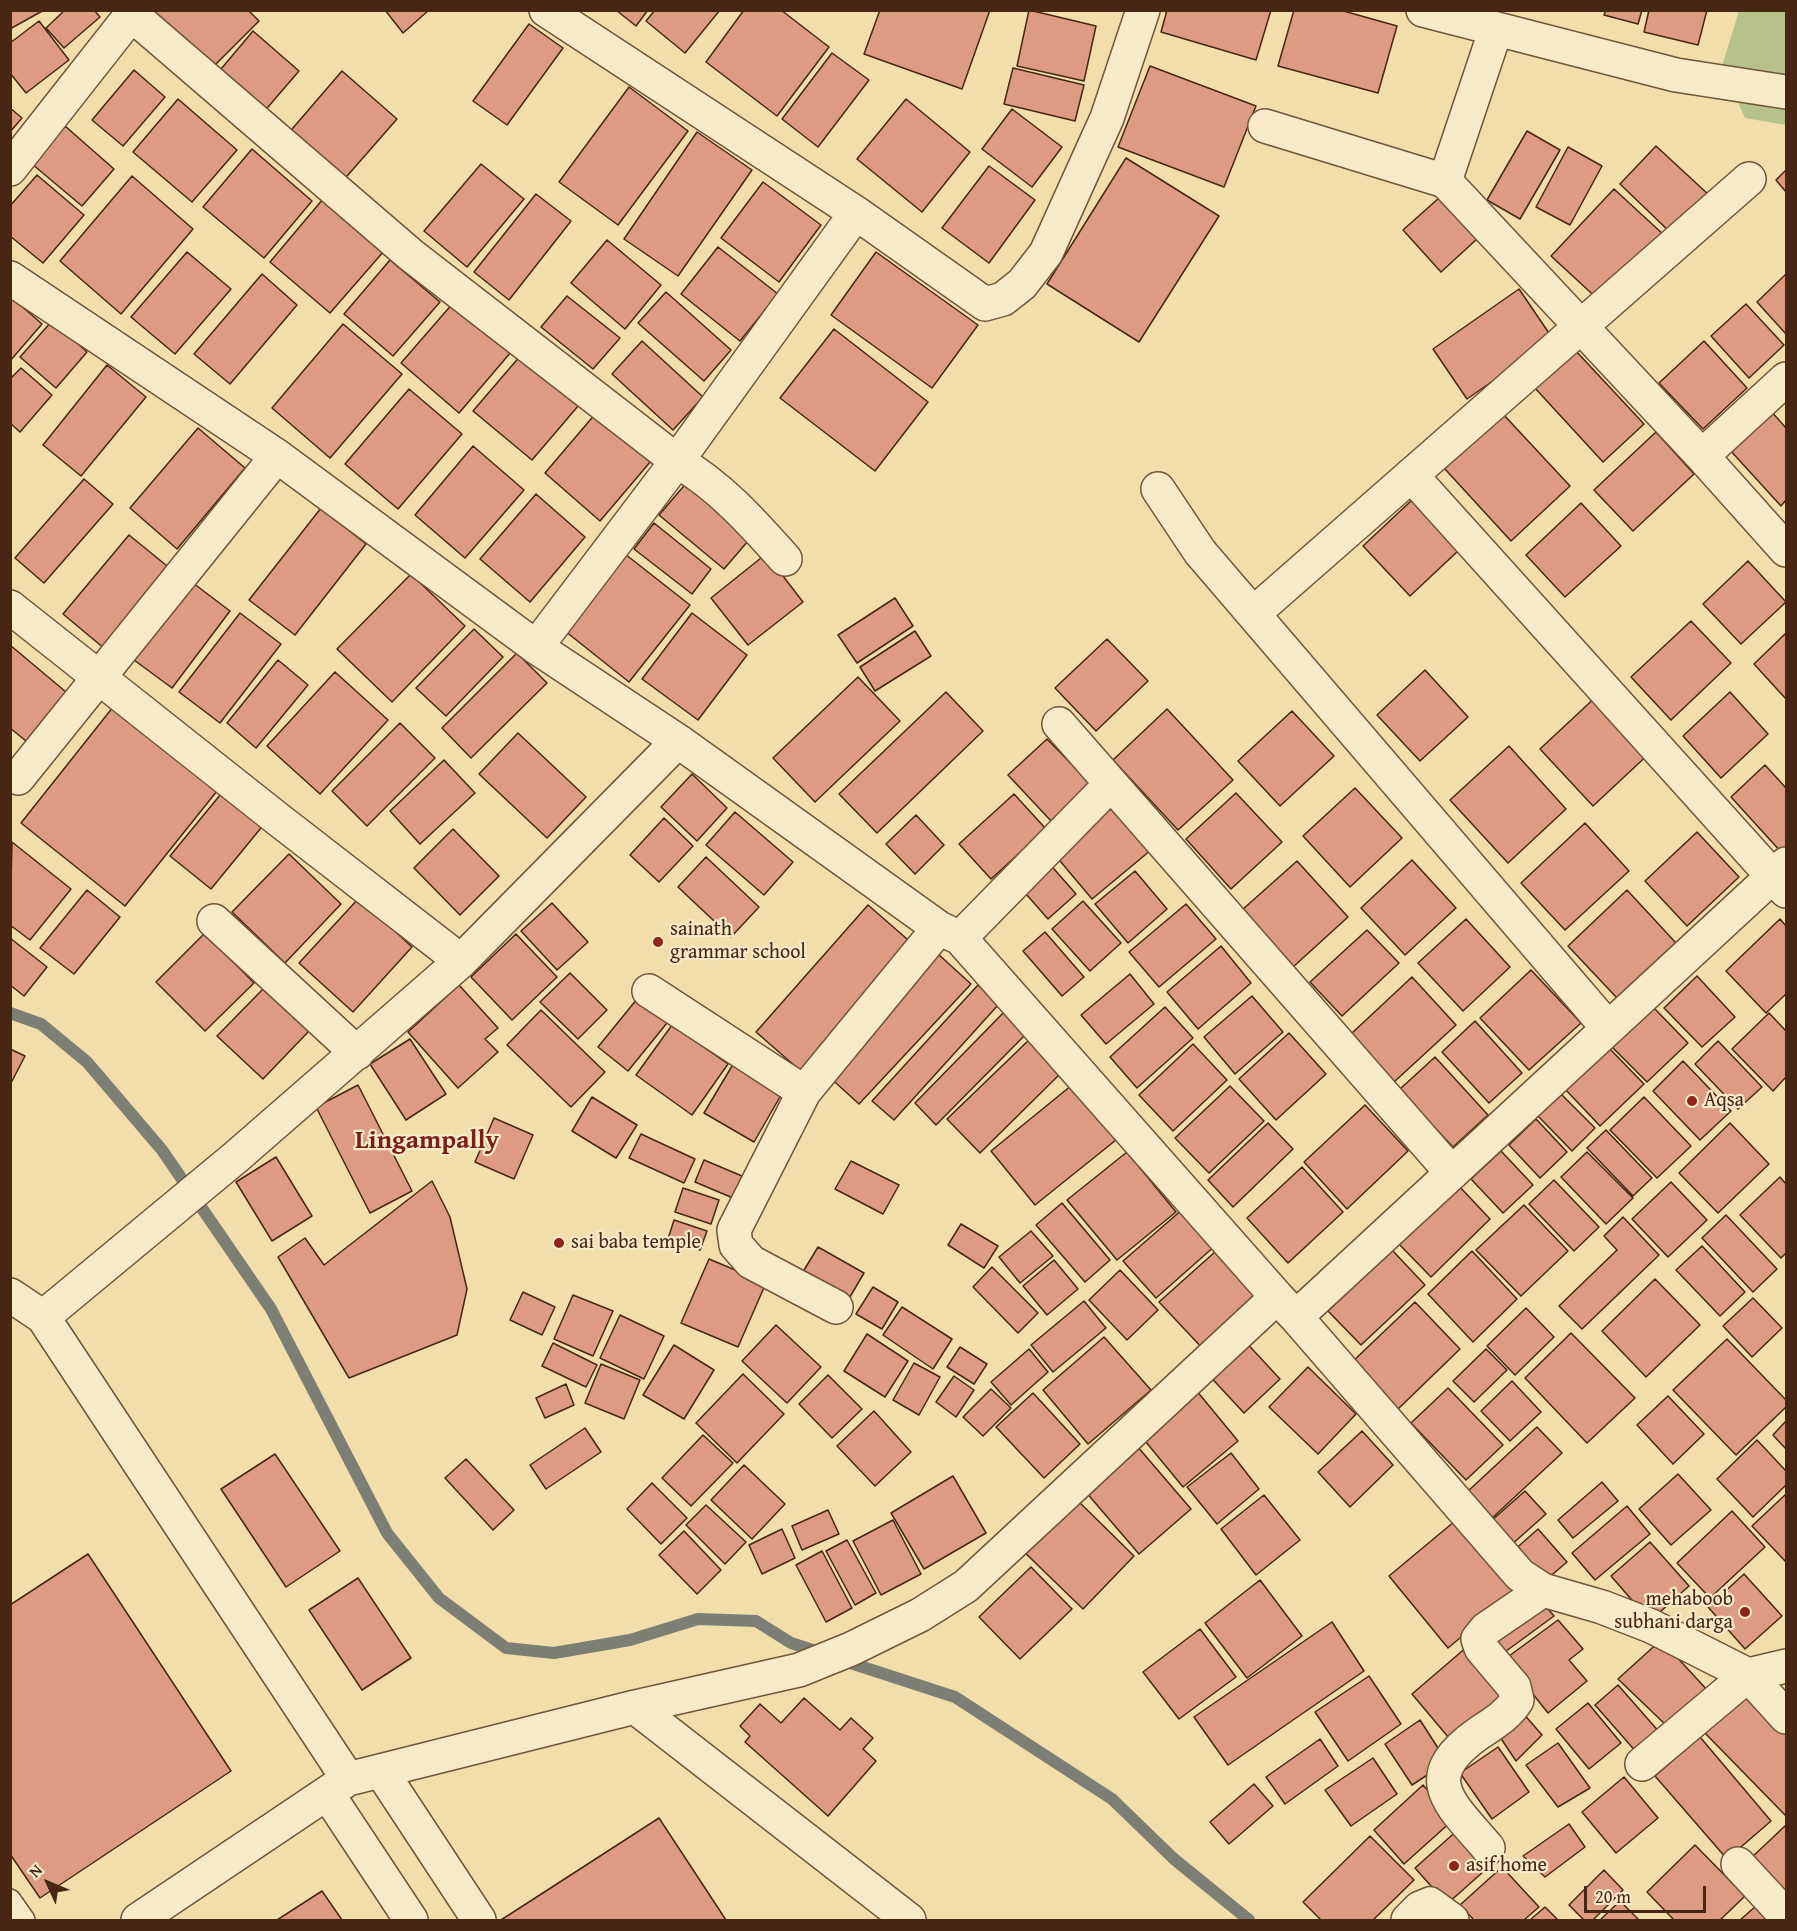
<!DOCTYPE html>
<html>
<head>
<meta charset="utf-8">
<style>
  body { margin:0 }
  #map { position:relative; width:1797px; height:1931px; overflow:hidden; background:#f1deaa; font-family:"Gentium Book Plus",serif }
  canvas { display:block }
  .frame { position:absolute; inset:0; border:12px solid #472713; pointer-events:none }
  .north { position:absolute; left:18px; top:1853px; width:60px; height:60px; -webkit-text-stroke:4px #f6eac8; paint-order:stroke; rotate:314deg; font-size:16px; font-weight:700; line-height:24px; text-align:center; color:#472713 }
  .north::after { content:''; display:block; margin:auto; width:21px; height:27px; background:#472713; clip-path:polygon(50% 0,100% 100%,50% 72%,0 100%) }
  .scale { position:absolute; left:1584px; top:1886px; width:122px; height:27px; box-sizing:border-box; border:3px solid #472713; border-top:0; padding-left:8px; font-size:18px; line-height:21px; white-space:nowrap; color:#472713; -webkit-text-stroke:4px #f6eac8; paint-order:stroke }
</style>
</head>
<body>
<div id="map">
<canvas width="1797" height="1931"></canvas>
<div class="frame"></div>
<div class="north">N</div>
<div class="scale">20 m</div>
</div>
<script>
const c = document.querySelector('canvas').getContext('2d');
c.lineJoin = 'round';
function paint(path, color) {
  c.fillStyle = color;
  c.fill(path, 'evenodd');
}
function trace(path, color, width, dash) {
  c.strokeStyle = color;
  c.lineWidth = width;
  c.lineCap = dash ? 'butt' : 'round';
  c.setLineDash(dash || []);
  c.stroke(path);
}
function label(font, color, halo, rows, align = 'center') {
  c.font = font + ' "Gentium Book Plus",serif';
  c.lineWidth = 4.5;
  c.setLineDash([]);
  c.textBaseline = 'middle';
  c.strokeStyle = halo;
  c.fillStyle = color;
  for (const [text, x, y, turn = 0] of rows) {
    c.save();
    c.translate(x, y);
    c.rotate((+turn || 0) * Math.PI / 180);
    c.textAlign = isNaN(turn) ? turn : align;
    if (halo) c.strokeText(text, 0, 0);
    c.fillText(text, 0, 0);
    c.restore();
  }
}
paint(new Path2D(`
  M1739,11H1786V125L1745,118L1722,66Z`), '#b7c28b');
trace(new Path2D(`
  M10,1013L41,1024L87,1062L162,1150L271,1309L387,1533L439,1598L506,1648L554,1653L630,1640L698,1619L756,1621L791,1643L822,1653
  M841,1660L955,1697L1112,1799L1174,1859L1249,1920`), '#7d7f74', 12);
const building = new Path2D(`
  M10,10H44L10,29Z
  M65,10H94L100,17L64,48L46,28Z
  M150,10H248L259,21L210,70Z
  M385,10H429L403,33Z
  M616,10H648L636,26Z
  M655,10H720L685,53L646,21Z
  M744,10H781L829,47L777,116L706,62Z
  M880,10H990L962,89L864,54Z
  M1029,10L1096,26L1084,81L1017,66Z
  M1167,10H1271L1256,60L1161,32Z
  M1294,10H1340L1397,26L1378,93L1278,66Z
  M1606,10H1642L1638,24L1604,15Z
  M1649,10H1707L1698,45L1644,32Z
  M39,21L69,60L26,93L10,73V43Z
  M529,24L563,48L507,125L473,101Z
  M253,31L299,71L262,114L216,75Z
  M832,53L869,80L818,147L782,119Z
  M1150,66L1256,106L1224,187L1118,147Z
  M1013,68L1084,85L1075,121L1004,104Z
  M134,70L165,97L123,146L92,120Z
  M342,71L397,119L341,183L286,136Z
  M629,87L688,131L618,225L559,182Z
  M178,99L237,150L192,202L133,152Z
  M906,99L970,152L922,212L857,159Z
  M10,108L22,118L10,132Z
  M1012,109L1062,147L1032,187L982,149Z
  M65,126L114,169L82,206L32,164Z
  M1527,131L1560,150L1520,219L1487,200Z
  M697,132L752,170L678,276L624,239Z
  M1656,146L1710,196L1673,235L1620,184Z
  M1568,147L1602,166L1570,225L1536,207Z
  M252,149L312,201L264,258L203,207Z
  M1126,158L1219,216L1139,342L1047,284Z
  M481,164L524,199L467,267L424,231Z
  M989,166L1035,200L989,263L942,228Z
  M1786,170V192L1776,180Z
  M37,175L84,215L43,263L10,236V206Z
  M132,176L193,229L121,314L60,261Z
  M763,182L821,225L779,282L721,238Z
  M1614,189L1665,236L1602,303L1551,256Z
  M536,194L571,221L509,300L474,272Z
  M1439,198L1477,239L1441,272L1403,230Z
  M323,199L384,251L330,313L270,262Z
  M607,240L661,285L625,329L571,283Z
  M718,247L778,294L740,341L681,294Z
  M187,252L231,289L175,354L131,317Z
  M876,252L978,325L932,388L831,315Z
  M390,260L440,302L393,356L344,314Z
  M262,274L297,305L230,384L194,354Z
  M1786,274V334L1757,302Z
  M1519,289L1553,339L1467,399L1433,349Z
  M666,292L731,350L704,381L638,323Z
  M10,296L42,324L10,361Z
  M567,296L620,338L593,369L541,327Z
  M454,302L511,352L459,413L401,363Z
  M1746,304L1784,345L1749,378L1711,336Z
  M52,321L87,352L56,388L20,357Z
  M343,324L402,374L330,458L272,408Z
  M834,329L928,402L875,471L780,398Z
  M642,341L703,397L673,430L612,374Z
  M1704,341L1747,388L1703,429L1659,383Z
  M1575,350L1644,424L1603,462L1534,387Z
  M521,355L579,405L532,460L473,411Z
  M107,365L146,397L81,476L43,445Z
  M21,368L52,395L20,432L10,423V379Z
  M409,389L462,434L398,509L345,464Z
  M1770,410L1786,428V500L1781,506L1729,449Z
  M596,413L651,461L600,521L545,473Z
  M1502,413L1570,486L1511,541L1444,468Z
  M198,428L245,468L177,549L130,508Z
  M1656,432L1694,474L1633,531L1594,490Z
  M473,446L524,490L465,558L415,515Z
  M84,479L113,504L44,583L15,558Z
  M689,480L754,534L724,569L659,515Z
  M536,494L585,537L530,602L480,559Z
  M1412,500L1459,550L1410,596L1363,546Z
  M1581,503L1621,546L1565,597L1526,555Z
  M321,508L366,544L295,635L249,600Z
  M654,523L711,569L692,594L634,549Z
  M129,535L172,570L105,649L63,614Z
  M625,554L690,605L629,682L565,631Z
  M766,554L803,602L748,645L711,598Z
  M1748,561L1786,602L1741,644L1703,604Z
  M411,574L465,626L392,702L337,649Z
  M193,583L230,611L172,688L134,660Z
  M895,598L913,626L857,663L838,635Z
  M240,613L281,644L220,723L179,692Z
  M692,613L747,655L698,720L642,679Z
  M1691,621L1731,663L1671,720L1631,677Z
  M474,629L503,657L446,716L416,688Z
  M915,631L931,656L875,691L860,667Z
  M1786,633V699L1754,664Z
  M1107,639L1148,681L1096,731L1055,688Z
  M10,645L66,692L26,741L10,728Z
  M517,653L547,683L471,758L442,728Z
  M278,660L308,685L256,748L227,723Z
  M1425,670L1468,717L1420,761L1377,715Z
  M335,672L388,720L320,794L267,746Z
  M858,677L900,721L815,802L773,758Z
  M946,692L983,731L877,833L839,794Z
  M1730,692L1768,734L1721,778L1683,736Z
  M1600,693L1653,750L1593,806L1540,749Z
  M117,702L221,786L125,906L21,823Z
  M1167,709L1233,780L1178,830L1113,760Z
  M1292,711L1334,756L1280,806L1238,761Z
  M400,723L435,758L367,826L332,791Z
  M518,733L586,797L547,838L479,774Z
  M1047,739L1091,784L1052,822L1008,775Z
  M1509,746L1566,809L1508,863L1450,800Z
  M444,760L475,793L420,844L390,811Z
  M1765,765L1786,788V849L1782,853L1731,797Z
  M692,774L727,808L697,841L661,807Z
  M1355,788L1402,838L1350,887L1303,836Z
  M225,789L265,823L211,889L170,856Z
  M1236,793L1282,842L1231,889L1186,839Z
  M1014,794L1046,829L991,879L959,844Z
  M1113,805L1151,850L1092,899L1055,855Z
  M735,812L793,862L764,895L706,845Z
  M916,815L944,845L915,874L886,844Z
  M664,818L693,846L659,882L630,855Z
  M1585,823L1629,871L1565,930L1521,883Z
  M453,829L499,876L460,915L414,868Z
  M1697,832L1739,877L1687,926L1645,881Z
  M12,842L71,889L30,940L10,925Z
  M289,854L341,904L285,963L232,912Z
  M706,857L759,907L731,937L678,887Z
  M1412,860L1456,908L1405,955L1361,908Z
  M1047,861L1076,894L1048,919L1019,886Z
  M1297,861L1348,917L1293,967L1242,910Z
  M1135,871L1167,909L1128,943L1095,904Z
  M87,890L120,917L74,974L40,948Z
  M1627,890L1676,943L1617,998L1568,946Z
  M359,898L412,947L353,1012L299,963Z
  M1083,901L1121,943L1090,971L1052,929Z
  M552,903L588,942L557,970L521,931Z
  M1186,904L1216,939L1159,987L1129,952Z
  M868,905L915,946L803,1073L756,1032Z
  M1466,919L1510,967L1463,1011L1418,963Z
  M1780,919L1786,926V994L1766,1013L1726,971Z
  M1367,930L1399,963L1342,1016L1310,982Z
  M1045,932L1084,977L1062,996L1023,951Z
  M205,933L254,983L205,1031L156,982Z
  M516,934L557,977L512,1020L471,977Z
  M10,938L47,967L24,996L10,985Z
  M1221,946L1251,983L1198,1029L1167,992Z
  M937,953L971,984L859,1104L825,1073Z
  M1531,970L1581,1023L1529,1070L1480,1018Z
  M570,973L607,1010L578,1039L540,1002Z
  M1130,974L1154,1004L1106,1044L1081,1015Z
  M1697,976L1735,1017L1702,1047L1664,1008Z
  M1412,977L1456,1025L1394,1082L1351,1034Z
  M459,985L498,1028L485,1039L498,1052L458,1088L408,1032Z
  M978,985L999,1004L894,1120L872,1101Z
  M265,987L310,1030L263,1079L217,1036Z
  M1252,996L1283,1032L1235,1074L1204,1037Z
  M637,999L667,1023L628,1071L598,1047Z
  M1165,1007L1193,1038L1137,1088L1110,1057Z
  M1653,1007L1688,1043L1647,1082L1612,1047Z
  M1008,1008L1030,1030L936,1125L915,1103Z
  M541,1010L605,1072L571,1107L507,1045Z
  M1769,1013L1786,1031V1077L1773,1091L1732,1049Z
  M1475,1021L1522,1073L1489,1103L1442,1052Z
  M672,1025L728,1064L692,1115L636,1075Z
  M1289,1033L1326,1074L1276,1120L1239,1079Z
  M410,1039L446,1094L406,1120L370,1064Z
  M1030,1039L1062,1072L980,1153L947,1119Z
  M1718,1041L1762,1087L1738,1109L1695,1064Z
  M1193,1044L1227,1080L1173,1131L1139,1095Z
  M1608,1047L1644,1084L1600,1126L1565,1089Z
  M10,1049L25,1056L10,1085Z
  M1435,1057L1488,1115L1453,1147L1399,1090Z
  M735,1061L784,1090L754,1142L704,1113Z
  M1683,1061L1731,1111L1700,1140L1653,1091Z
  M358,1085L412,1191L370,1213L316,1107Z
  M1072,1085L1116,1140L1035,1205L991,1151Z
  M1230,1086L1264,1121L1209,1173L1175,1138Z
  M1561,1094L1595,1128L1572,1151L1538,1116Z
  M592,1097L637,1125L616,1158L572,1131Z
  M1644,1097L1691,1146L1657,1178L1610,1130Z
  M1365,1105L1408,1151L1347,1209L1304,1162Z
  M494,1118L533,1135L514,1179L475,1162Z
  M1536,1119L1567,1152L1540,1178L1509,1145Z
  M1268,1123L1293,1149L1233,1207L1208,1180Z
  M1730,1123L1769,1164L1718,1213L1679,1173Z
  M1606,1130L1652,1178L1633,1196L1587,1148Z
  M641,1134L695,1159L684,1183L629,1158Z
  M1501,1151L1533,1185L1503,1213L1471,1179Z
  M1127,1152L1176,1212L1117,1260L1067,1200Z
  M1587,1152L1633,1198L1606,1224L1561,1177Z
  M276,1157L312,1216L272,1241L236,1182Z
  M704,1160L742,1176L733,1198L695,1182Z
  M851,1161L899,1185L883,1214L835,1189Z
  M1302,1167L1343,1212L1288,1263L1247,1218Z
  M1780,1177L1786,1184V1253L1781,1258L1740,1215Z
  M1554,1180L1599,1227L1574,1251L1529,1204Z
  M432,1181L450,1217L467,1289L457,1335L349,1378L278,1257L305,1238L324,1265Z
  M1671,1182L1707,1220L1668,1257L1632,1219Z
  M1458,1185L1490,1219L1431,1277L1398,1243Z
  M683,1188L719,1200L711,1224L675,1212Z
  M1062,1203L1110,1260L1085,1282L1036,1225Z
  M1524,1205L1568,1251L1521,1296L1476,1250Z
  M1184,1208L1216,1245L1156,1298L1123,1261Z
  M1726,1215L1777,1269L1753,1292L1702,1238Z
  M1623,1217L1659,1255L1582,1329L1559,1306L1617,1250L1604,1236Z
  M674,1220L707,1231L700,1250L668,1239Z
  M961,1224L998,1246L984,1268L948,1245Z
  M1031,1231L1053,1256L1020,1283L999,1257Z
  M1702,1246L1745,1292L1720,1316L1676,1270Z
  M818,1247L864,1273L847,1302L801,1275Z
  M1392,1250L1425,1285L1361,1345L1328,1311Z
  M1216,1251L1261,1300L1205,1351L1159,1302Z
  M1472,1251L1517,1299L1473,1342L1428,1294Z
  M709,1259L766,1283L738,1347L681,1323Z
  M1054,1260L1078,1289L1047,1315L1023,1286Z
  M992,1267L1038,1313L1018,1333L973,1287Z
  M1120,1270L1158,1310L1127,1340L1089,1300Z
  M1655,1279L1700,1325L1646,1377L1602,1331Z
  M873,1287L898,1302L882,1329L856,1314Z
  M523,1292L555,1307L542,1335L510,1320Z
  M573,1295L613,1311L593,1356L554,1339Z
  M1753,1298L1782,1328L1752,1357L1723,1326Z
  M1084,1301L1106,1328L1053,1372L1031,1345Z
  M1415,1302L1460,1349L1395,1412L1350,1364Z
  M902,1307L952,1339L933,1369L883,1335Z
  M1526,1308L1554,1337L1515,1375L1487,1346Z
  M620,1315L664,1336L644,1379L600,1358Z
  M776,1325L821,1367L787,1403L742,1361Z
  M1571,1333L1635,1398L1587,1443L1525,1378Z
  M867,1334L908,1361L885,1397L844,1371Z
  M1104,1337L1151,1390L1088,1444L1043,1390Z
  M1241,1337L1280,1379L1244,1413L1205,1371Z
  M1727,1339L1786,1400V1407L1736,1455L1673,1390Z
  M553,1343L597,1365L586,1387L542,1366Z
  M674,1345L714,1370L684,1419L643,1395Z
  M960,1347L987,1364L974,1384L947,1367Z
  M1029,1349L1048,1372L1011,1405L991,1382Z
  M1486,1349L1507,1370L1474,1402L1453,1381Z
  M914,1363L940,1377L919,1415L893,1400Z
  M601,1364L640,1380L624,1419L585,1403Z
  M1308,1367L1356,1414L1318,1454L1269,1407Z
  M743,1374L784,1414L737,1463L696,1423Z
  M828,1375L862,1409L832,1438L799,1404Z
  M954,1376L974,1390L956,1417L936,1402Z
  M1512,1381L1541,1412L1510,1441L1481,1411Z
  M566,1384L574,1405L545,1418L536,1398Z
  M1448,1388L1503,1445L1466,1480L1411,1423Z
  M991,1389L1011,1408L983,1436L963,1417Z
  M1196,1390L1238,1441L1183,1487L1141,1436Z
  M1033,1393L1080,1444L1044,1478L996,1427Z
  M1668,1396L1704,1434L1673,1464L1637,1425Z
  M874,1411L911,1452L875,1486L837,1446Z
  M1786,1421V1449L1773,1435Z
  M1537,1427L1562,1453L1490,1520L1466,1493Z
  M585,1428L601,1452L546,1489L530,1465Z
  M1362,1431L1393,1465L1350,1507L1318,1472Z
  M703,1435L733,1463L691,1506L662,1478Z
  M1131,1439L1191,1509L1139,1554L1079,1484Z
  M1757,1440L1786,1471V1485L1753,1517L1717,1479Z
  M1231,1453L1259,1489L1217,1524L1187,1487Z
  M275,1454L340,1551L286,1587L221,1489Z
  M466,1459L514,1510L493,1530L445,1478Z
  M744,1465L785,1504L752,1539L711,1500Z
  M1678,1474L1711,1510L1671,1545L1639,1509Z
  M953,1476L986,1533L924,1569L891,1513Z
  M1602,1482L1618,1501L1573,1538L1558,1520Z
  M652,1483L687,1518L661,1544L627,1509Z
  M1525,1491L1546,1514L1510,1546L1490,1522Z
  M1069,1492L1134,1556L1083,1609L1017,1545Z
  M1786,1494V1562L1752,1526Z
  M1264,1495L1300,1540L1256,1575L1221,1529Z
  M706,1505L746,1542L725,1564L686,1525Z
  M1627,1506L1650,1534L1595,1580L1572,1553Z
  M828,1510L839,1534L802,1550L792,1526Z
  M1732,1511L1765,1547L1710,1598L1677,1563Z
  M893,1520L921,1574L881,1595L853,1541Z
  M1455,1521L1514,1593L1448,1648L1389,1576Z
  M782,1529L795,1558L762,1574L749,1545Z
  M1538,1529L1567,1562L1540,1585L1512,1552Z
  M684,1531L721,1570L697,1594L659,1555Z
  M847,1540L876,1593L855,1605L826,1551Z
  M1650,1542L1689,1586L1650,1621L1611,1576Z
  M822,1551L852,1608L826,1622L796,1565Z
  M88,1554L231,1771L40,1898L10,1854V1605Z
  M1031,1567L1072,1609L1020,1659L979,1617Z
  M1744,1574L1782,1616L1745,1649L1708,1607Z
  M358,1578L411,1658L362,1690L309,1610Z
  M1260,1580L1302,1636L1247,1678L1205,1623Z
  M1541,1601L1554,1616L1498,1657L1487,1642Z
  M1558,1620L1583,1649L1569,1660L1587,1681L1548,1713L1505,1659Z
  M1332,1622L1364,1671L1228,1765L1194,1717Z
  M1200,1629L1236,1677L1179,1719L1143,1672Z
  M1661,1640L1710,1693L1668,1727L1618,1679Z
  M1468,1646L1510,1697L1454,1744L1412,1694Z
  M1369,1676L1401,1724L1348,1761L1315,1712Z
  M1618,1685L1661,1734L1638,1754L1595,1705Z
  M1746,1686L1786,1727V1816L1702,1730Z
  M804,1698L840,1730L851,1718L873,1738L863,1749L876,1761L828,1816L745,1742L750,1736L740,1726L760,1704L781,1723Z
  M1588,1703L1621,1743L1589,1769L1556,1729Z
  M1522,1712L1542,1735L1516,1761L1498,1734Z
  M1420,1720L1447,1762L1412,1785L1385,1744Z
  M1700,1737L1771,1821L1727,1859L1655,1776Z
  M1320,1739L1338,1766L1285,1804L1266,1777Z
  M1558,1743L1590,1788L1558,1807L1526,1765Z
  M1498,1747L1529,1792L1492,1819L1460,1773Z
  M1373,1758L1397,1794L1351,1826L1325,1790Z
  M1624,1777L1658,1818L1616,1853L1582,1812Z
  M1254,1784L1273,1806L1229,1844L1210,1822Z
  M1423,1785L1453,1820L1404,1864L1374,1830Z
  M659,1818L726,1920H501Z
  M1569,1824L1585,1847L1545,1877L1523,1856Z
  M1786,1825V1900L1750,1859Z
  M1460,1828L1492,1864L1447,1904L1415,1868Z
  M1370,1836L1414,1880L1373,1920H1321L1303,1902Z
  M1695,1845L1745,1896L1720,1920H1674L1647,1892Z
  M1502,1867L1539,1907L1524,1920H1474L1460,1905Z
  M1604,1870L1623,1890L1593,1920H1584L1569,1905Z
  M322,1891L342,1920H277Z
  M1620,1901L1639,1920H1600Z
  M1756,1906L1770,1920H1740Z
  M1545,1907L1558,1920H1530Z`);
paint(building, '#dd9c81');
trace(building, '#472713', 1.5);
const service = new Path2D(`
  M10,1900L24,1920`);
const minor = new Path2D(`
  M546,10L856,213L985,304L1003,299L1022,284L1046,253L1107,118L1143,10
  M1423,10L1676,75L1786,92
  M131,14L411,255L677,461C720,486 752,522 785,559
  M1496,29L1445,181L1702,456L1786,550
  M1265,126L1445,181
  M10,169L135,10
  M10,278L277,456L536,647L678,741L939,928L960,938L1277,1297L1296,1317L1520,1575L1543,1590L1602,1607L1651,1626L1748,1675L1786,1666
  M1702,456L1786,379
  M1411,475L1786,891
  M1158,489L1200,552L1608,1028
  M10,607L279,820L461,961
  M1254,613L1749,179
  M536,647L677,461L856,213
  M1059,724L1452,1173
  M18,778L277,456
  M214,921L357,1053
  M960,938L1111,784
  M649,991L804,1092
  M10,1295L43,1317L348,1779
  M836,1307L751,1262L736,1245L734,1230L804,1092L939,928
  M43,1317L236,1157L461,961L678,741
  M1296,1317L1786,864
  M635,1707L909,1920
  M1642,1764L1748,1675L1786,1717
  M381,1771L479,1920
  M327,1793L411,1920
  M1488,1848C1450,1803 1415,1778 1479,1733C1494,1723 1508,1715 1517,1700L1514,1687L1481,1648L1478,1639L1486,1629L1543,1590
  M1738,1864L1786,1916
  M138,1920L348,1779L635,1707L799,1670L851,1649L920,1615L966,1586L1277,1297
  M1408,1920L1420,1908L1430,1904L1452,1920`);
trace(service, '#725539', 24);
trace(minor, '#725539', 36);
trace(service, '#f6eac8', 21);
trace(minor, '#f6eac8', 33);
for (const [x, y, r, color] of [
  [658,942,6,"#8f2418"],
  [1692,1101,6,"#8f2418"],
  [559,1243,6,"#8f2418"],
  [1745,1612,6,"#8f2418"],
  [1454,1866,6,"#8f2418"]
]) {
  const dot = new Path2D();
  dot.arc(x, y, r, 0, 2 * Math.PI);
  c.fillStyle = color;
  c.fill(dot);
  trace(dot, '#f6eac8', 2);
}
label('20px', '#472713', '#f6eac8', [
  ["sainath",670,930],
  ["grammar school",670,953],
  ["Aqsa",1704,1101],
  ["sai baba temple",571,1243],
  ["mehaboob",1733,1600,"right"],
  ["subhani darga",1733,1623,"right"],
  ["asif home",1466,1866]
], 'left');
label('bold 26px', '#7a1f14', '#f6eac8', [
  ["Lingampally",427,1141]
]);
</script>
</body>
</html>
